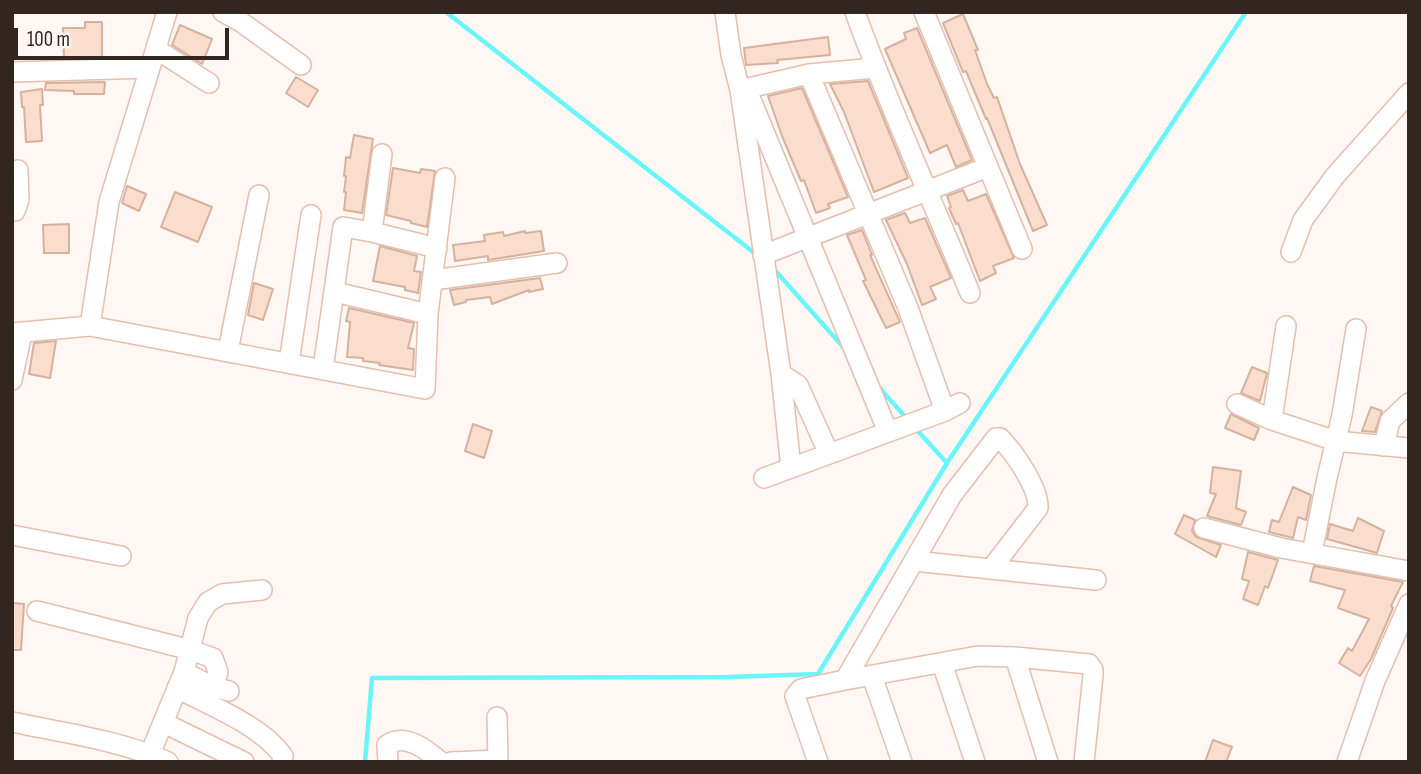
<!DOCTYPE html>
<html>
<head>
<meta charset="utf-8">
<style>
  body { margin:0 }
  #map { position:relative; width:1421px; height:774px; overflow:hidden; background:#fff7f3; font-family:"Sofia Sans Condensed",sans-serif }
  canvas { display:block }
  .frame { position:absolute; inset:0; border:14px solid #33251f; pointer-events:none }
  .scale { position:absolute; left:14px; top:28px; width:215px; height:32px; box-sizing:border-box; border:4px solid #33251f; border-top:0; padding-left:9px; font-size:21px; line-height:24px; white-space:nowrap; color:#33251f; -webkit-text-stroke:5px #fff7f3; paint-order:stroke }
</style>
</head>
<body>
<div id="map">
<canvas width="1421" height="774"></canvas>
<div class="frame"></div>
<div class="scale">100 m</div>
</div>
<script>
const c = document.querySelector('canvas').getContext('2d');
c.lineJoin = 'round';
function trace(path, color, width, dash) {
  c.strokeStyle = color;
  c.lineWidth = width;
  c.lineCap = dash ? 'butt' : 'round';
  c.setLineDash(dash || []);
  c.stroke(path);
}
function paint(path, color) {
  c.fillStyle = color;
  c.fill(path, 'evenodd');
}
trace(new Path2D(`
  M446,12L757,255
  M772,267L845,349
  M877,385L908,420
  M916,429L947,463
  M365,762L372,678L728,677L818,674L947,463L1246,12`), '#6af6f9', 4.5);
const building = new Path2D(`
  M963,14L978,50H975L987,84L994,98L997,97L1020,164L1047,225L1033,231L987,118L986,119L966,71L963,72L943,23Z
  M85,22H102V57L64,58L63,28H85Z
  M180,25L212,39L202,64L172,45Z
  M917,28L972,160L956,167L947,145L930,153L885,49L906,39L904,33Z
  M828,37L830,55L777,60L778,63L746,65L744,48Z
  M296,77L318,90L308,107L286,93Z
  M868,81L908,178L874,192L844,112L830,84Z
  M105,82L104,94H74V91L45,90L46,83Z
  M802,88L848,197L828,204L830,208L816,213L804,180L801,181L782,136L768,96Z
  M42,89L43,105H40L42,141L26,142L24,107H22L21,92Z
  M354,135L373,139L362,213L344,210L346,192H344L346,176H344L346,157L350,158Z
  M393,168L420,173L421,169L435,171L427,227L411,223V221L386,215Z
  M127,186L146,194L139,211L122,203Z
  M963,190L968,201L986,194L1014,258L993,266L996,273L980,281L958,223L956,224L949,208L951,207L947,196Z
  M175,192L212,207L198,242L161,227Z
  M905,213L910,223L925,218L951,278L930,287L936,299L922,305L907,264L886,220Z
  M69,224V253H44L43,225Z
  M862,230L872,255H870L900,322L886,328L863,281L866,280L847,235Z
  M525,231V233L541,231L544,251L488,260V256L455,261L453,245L485,241L484,235L503,232L504,236Z
  M380,246L417,256L414,271L421,272L418,293L405,290V287L373,281Z
  M540,278L543,289L529,292V290L492,304L490,297L466,300V302L454,305L450,290Z
  M254,283L273,289L263,320L248,315Z
  M349,308L414,323L408,348L414,349L413,370L379,365L380,363L363,361V358L347,357L350,322L346,321Z
  M56,341L50,378L29,374L34,343Z
  M1252,367L1267,373L1260,401L1241,393Z
  M1371,407L1382,411L1375,432L1362,431Z
  M1231,414L1259,428L1254,440L1225,428Z
  M473,424L492,431L484,458L465,451Z
  M1213,467L1241,471L1236,508L1246,512L1241,525L1207,516L1216,494L1210,493Z
  M1293,487L1311,495L1306,520L1298,517L1293,538L1269,532L1272,520L1279,522Z
  M1184,515L1195,520L1192,531L1196,537L1221,545L1216,557L1175,534Z
  M1358,518L1384,531L1377,553L1327,539L1330,524L1353,531Z
  M1248,552L1278,560L1268,588L1265,586L1258,605L1243,599L1249,581L1242,579Z
  M1314,566L1403,582L1391,606L1393,608L1371,659L1360,676L1339,663L1348,648L1352,651L1369,619L1338,608L1345,590L1310,581Z
  M12,603L24,604L21,650H12Z
  M1213,740L1232,747L1226,762H1205Z`);
paint(building, '#faddcc');
trace(building, '#d5b29e', 2);
const minor = new Path2D(`
  M223,12L241,22L301,65
  M725,12L731,55L740,90L809,74L875,68
  M855,12C889,107 932,199 970,293
  M924,12L1022,249
  M156,49L209,83
  M12,72L150,68
  M809,74L908,308L945,411
  M740,90L781,374L791,468
  M747,90L888,432
  M12,211H15L19,200L18,170
  M372,232L382,154
  M1291,252L1303,220L1335,176L1409,93
  M763,255L988,167
  M433,280L557,263
  M335,292L428,314
  M90,326L109,202L167,12
  M12,333L90,326L425,389L428,314L445,178
  M228,351L259,195
  M289,363L311,215
  M323,369L343,227L372,232L437,248
  M781,374L798,385L829,454
  M12,380L22,333
  M1237,404L1272,420L1336,441L1409,448
  M1272,420L1286,326
  M1384,446L1390,421L1409,403
  M764,478L945,411L960,403
  M1204,528L1281,548L1409,571
  M12,535L121,556
  M1312,553L1327,478L1342,415L1356,329
  M914,561L1096,580
  M37,611L191,650L213,658L218,672L213,687
  M1015,657L1048,762
  M942,663L975,762
  M184,672L213,687L229,691
  M872,676L902,762
  M845,680L978,656L1015,657L1089,664L1093,670V675L1084,762
  M177,688C210,706 261,725 283,756L282,762
  M497,717L498,762
  M12,722C64,733 120,740 168,762
  M164,723L244,762
  M150,754L184,672L198,618L208,602L222,594L262,590
  M388,762L387,745C405,732 427,750 441,762
  M451,762L498,760
  M818,762L795,696L801,689L845,680L952,495L996,438H1000C1014,452 1039,488 1038,508L991,569
  M1347,762L1375,681L1409,604`);
trace(minor, '#e5beae', 22);
trace(minor, '#fff', 19);
</script>
</body>
</html>
